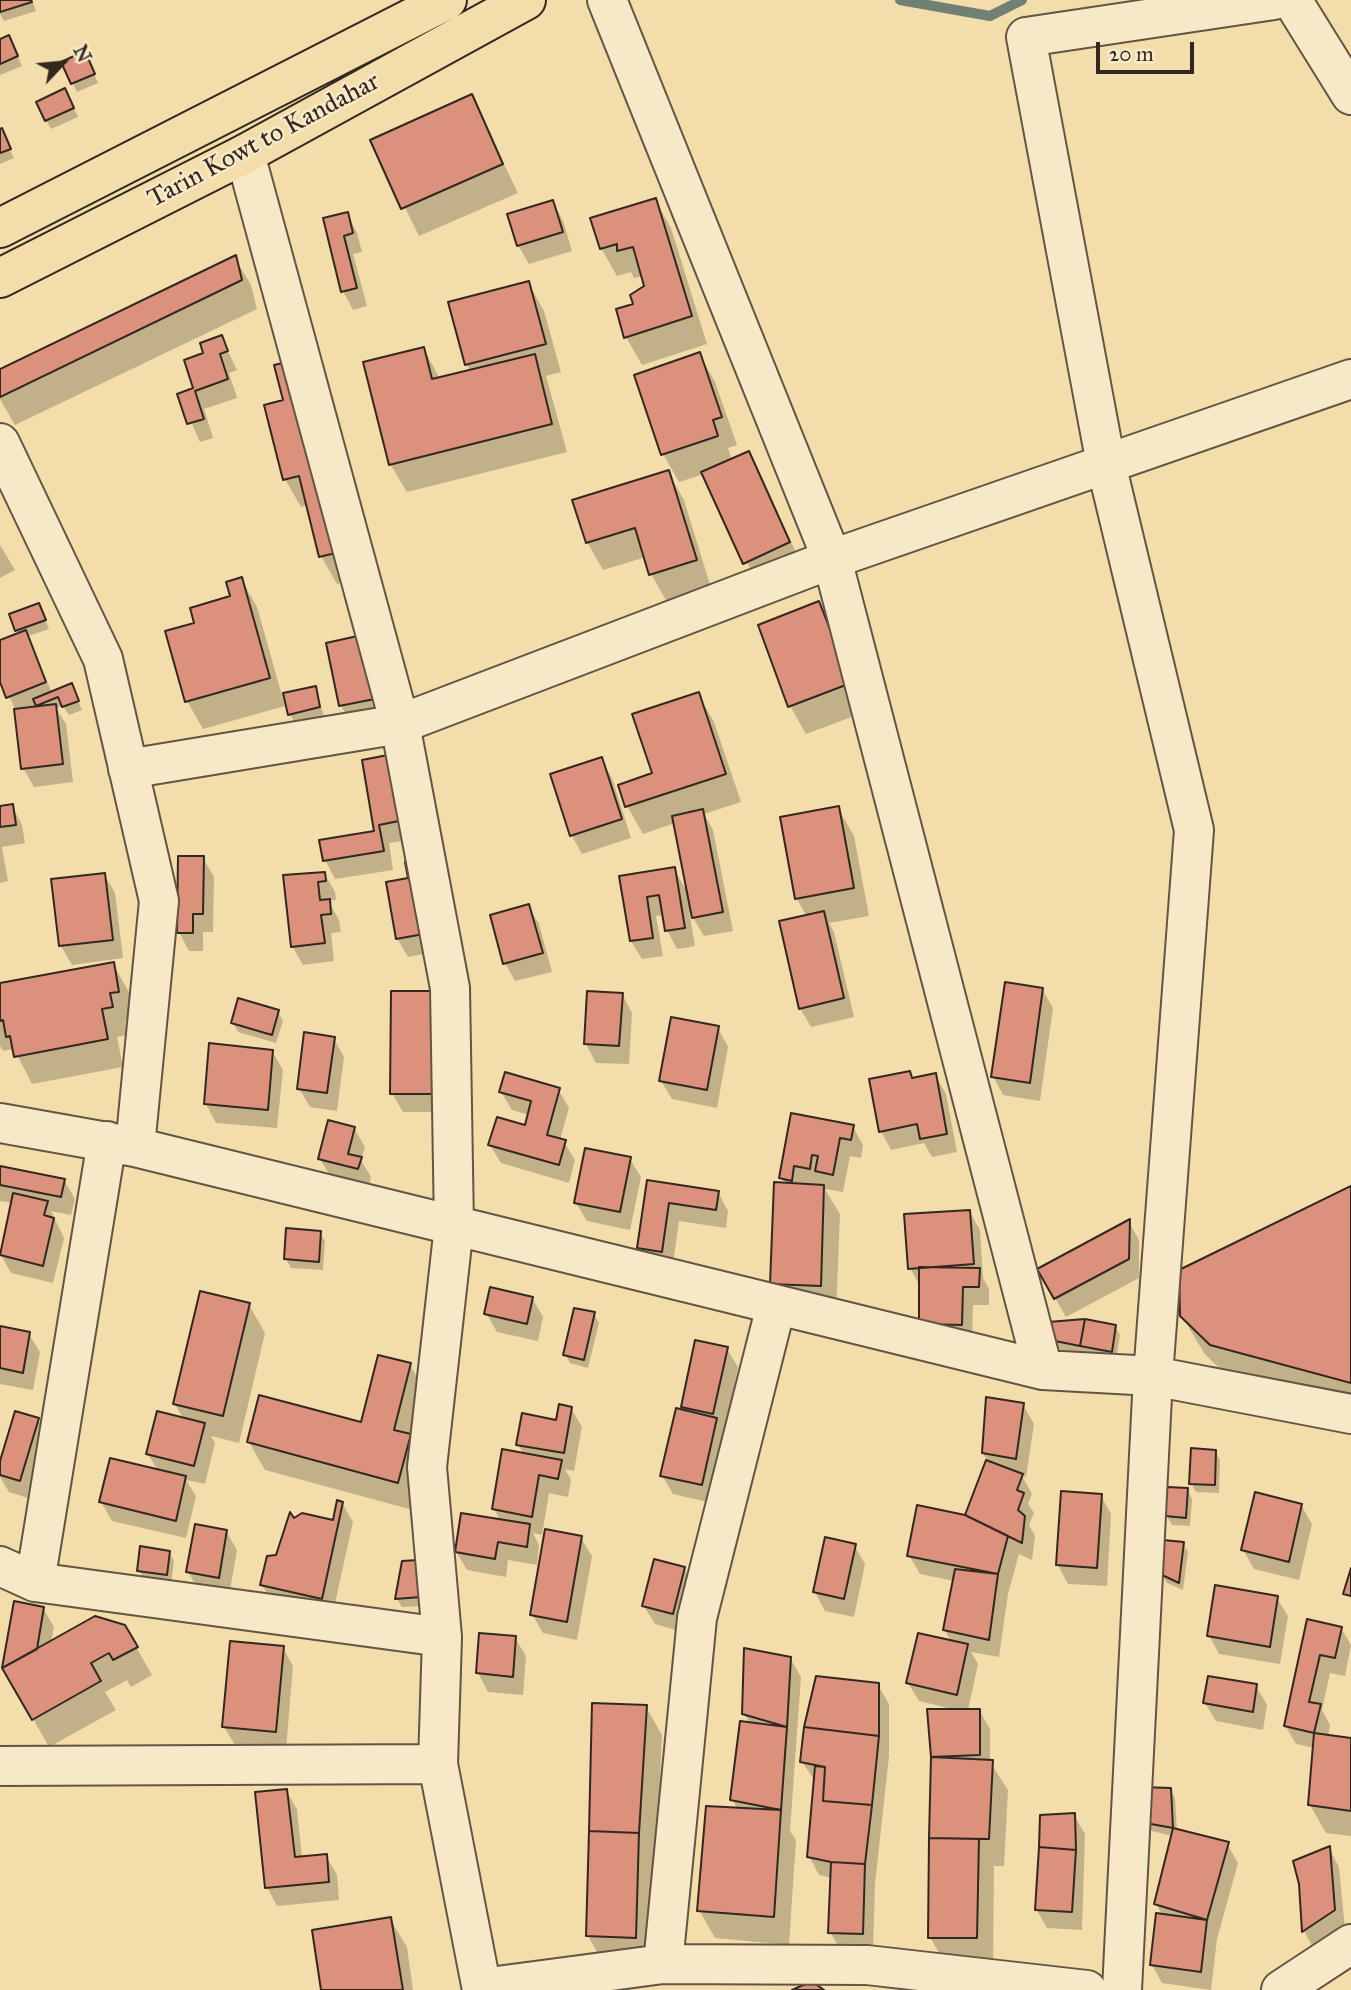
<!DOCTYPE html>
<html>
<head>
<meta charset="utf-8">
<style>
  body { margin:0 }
  #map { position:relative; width:1351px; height:1990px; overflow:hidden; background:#f3ddab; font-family:"IM FELL Great Primer",serif }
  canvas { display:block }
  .north { position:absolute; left:28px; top:28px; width:70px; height:70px; -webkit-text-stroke:5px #f7e9c8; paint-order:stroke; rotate:64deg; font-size:19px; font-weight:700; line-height:28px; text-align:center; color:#322820 }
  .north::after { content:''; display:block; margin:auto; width:24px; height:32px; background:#322820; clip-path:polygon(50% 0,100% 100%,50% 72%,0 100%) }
  .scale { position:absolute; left:1096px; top:42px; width:98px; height:32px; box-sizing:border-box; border:4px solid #322820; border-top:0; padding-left:9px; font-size:21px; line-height:24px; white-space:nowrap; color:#322820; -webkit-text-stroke:5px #f7e9c8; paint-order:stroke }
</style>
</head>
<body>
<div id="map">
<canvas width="1351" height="1990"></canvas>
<div class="north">N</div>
<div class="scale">20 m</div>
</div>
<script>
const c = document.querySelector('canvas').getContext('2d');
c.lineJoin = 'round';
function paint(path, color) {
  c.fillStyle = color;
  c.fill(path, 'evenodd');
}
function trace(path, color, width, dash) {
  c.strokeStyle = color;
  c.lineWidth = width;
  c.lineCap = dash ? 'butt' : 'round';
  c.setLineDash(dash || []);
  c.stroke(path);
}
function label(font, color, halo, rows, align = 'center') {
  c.font = font + ' "IM FELL Great Primer",serif';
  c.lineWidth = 5;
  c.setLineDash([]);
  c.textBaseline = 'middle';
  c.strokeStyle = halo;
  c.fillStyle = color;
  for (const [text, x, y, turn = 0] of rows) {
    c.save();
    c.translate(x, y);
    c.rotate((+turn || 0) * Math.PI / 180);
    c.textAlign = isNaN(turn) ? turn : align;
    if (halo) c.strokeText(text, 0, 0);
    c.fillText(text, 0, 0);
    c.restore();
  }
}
paint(new Path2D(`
  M0,0H32L36,11L4,21L0,14Z
  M9,37L22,66L0,75V41Z
  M89,62L98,83L77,92L63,63Z
  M471,97L518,193L419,236L372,140Z
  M70,99L78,117L51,129L46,120Z
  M0,131L14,158L0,164Z
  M655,200L671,228L707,344L642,365L626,337L635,305L646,286L643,276L634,278L631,272L617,276L601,248Z
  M553,202L563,221L572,251L529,264L518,245Z
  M347,214L357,233L362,252L353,254L367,306L353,310L343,291L325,220Z
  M235,258L251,285L257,309L15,425L0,399V371Z
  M528,283L544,311L561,372L546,376L567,452L407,492L390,464L424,349L440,379L471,371L466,364Z
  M221,337L237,370L229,373L237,398L204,409L213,438L200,442L179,395L196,389L205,354Z
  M699,354L715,382L737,445L728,448L732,460L748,453L805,571L761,591L704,474L679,482L663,454L636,376Z
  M266,406L359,579L337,584L321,556L308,505L301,507L285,479Z
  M668,472L684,500L711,588L667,602L651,574L646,557L603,570L587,542Z
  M0,545L15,570L0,578Z
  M241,579L257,607L285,706L203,729L187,701L196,624L233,597Z
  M818,604L834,631L865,712L806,734L790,706Z
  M39,605L49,629L28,636L52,693L71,686L82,710L69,715L63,706L56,708L66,724L73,782L34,787L23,768L16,711L0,677V641L19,634L16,630Z
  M328,644L394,715L352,724L341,706Z
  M315,688L324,716L295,723L290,714Z
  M698,694L714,722L741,802L704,814L713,830L733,931L704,936L689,911L695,946L677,949L667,930L664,915L656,916L663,956L642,959L631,941L621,878L674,869L688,893L675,823L643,834L627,806L654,775Z
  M392,756L414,839L389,843L393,870L335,879L325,860L376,832Z
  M601,759L612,778L631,838L582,854L572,836L552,775Z
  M12,806L22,825L25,843L2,847L8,881L0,883V808Z
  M838,808L854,836L869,916L829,923L834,932L854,1017L811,1027L800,1008L807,917L797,899Z
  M203,858L214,877L213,932H203V951H189L179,932Z
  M324,873L335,892L336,900H328L339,920L341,932L331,933L334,961L303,965L292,946L285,877Z
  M104,874L115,893L123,958L72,965L61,946L53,881Z
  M388,884L444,950L408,957L397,938Z
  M528,906L539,924L552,972L515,981L505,963Z
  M113,964L129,992L134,1019L125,1021L127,1035L117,1037L123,1067L32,1084L14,1049L3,1051L0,1046V985Z
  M1042,989L1053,1008L1040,1101L1003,1095L993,1076Z
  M393,992L445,1112H403L392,1093Z
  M622,994L632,1013L629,1064L596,1063L586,1044Z
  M278,1012L283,1021L276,1043L238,1032L233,1023Z
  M718,1028L728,1047L717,1108L672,1099L661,1081Z
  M334,1039L344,1057L337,1111L310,1107L299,1088Z
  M272,1051L283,1070L277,1128L216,1123L206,1104Z
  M909,1073L913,1080L935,1075L946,1094L957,1152L932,1157L924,1143L891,1150L881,1131Z
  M558,1089L569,1108L560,1140L564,1142L575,1160L569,1183L501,1163L490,1145L526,1127L529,1115L512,1110L501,1092Z
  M793,1115L853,1127L863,1145L861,1158L850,1156L843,1192L825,1189L840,1214L836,1314L772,1284L785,1184L781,1178Z
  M354,1128L365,1147L361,1160L371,1177L369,1187L331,1177L320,1159Z
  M630,1159L641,1177L630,1230L587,1221L576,1203Z
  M0,1168L64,1180L75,1199L71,1215L51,1211L64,1238L53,1283L11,1273L1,1255L13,1203L0,1201Z
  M649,1182L718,1192L728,1211L726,1228L679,1221L672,1270L650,1267L639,1248Z
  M1351,1188V1413L1233,1382L1204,1353L1182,1316Z
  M969,1211L980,1230L983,1278L989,1289V1305H973L972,1343L931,1342L921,1288L910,1268Z
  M1129,1222L1139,1240V1278L1066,1317L1039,1270Z
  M320,1233L325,1241L323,1270L291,1268L286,1259Z
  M532,1298L543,1317L538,1341L497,1332L486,1313Z
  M249,1305L265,1333L239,1443L211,1436L215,1443L205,1484L186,1480L196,1496L186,1538L112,1521L101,1502L158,1471L148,1454L184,1420L175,1404Z
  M594,1314L599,1323L588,1368L570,1363L565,1354Z
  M1115,1326L1120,1335L1116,1360L1047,1347L1042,1338Z
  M0,1328L29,1334L40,1352L33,1390L0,1384Z
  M727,1349L738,1367L712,1503L673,1494L662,1475L686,1413L682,1407Z
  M410,1365L426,1393L413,1510L265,1470L249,1442L362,1424Z
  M1023,1405L1034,1424L1026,1477L1022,1476L1032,1494L1028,1504L1034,1513L1029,1525L1035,1536L1032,1560L1019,1554L1008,1594L999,1657L971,1652L978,1664L968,1710H979L990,1729V1762L1008,1790L1004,1866H994L993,1966L946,1965L930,1937L932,1757L929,1710L952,1709L919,1701L908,1683L951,1642L945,1630L954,1581L920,1574L909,1555L966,1517L987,1460L983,1453Z
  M571,1408L582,1427L574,1471L565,1469L571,1480L568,1497L549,1493L542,1535L533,1533L539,1545L537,1565L508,1560L506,1577L467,1570L456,1552L501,1522L494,1509L524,1455L518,1444L557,1422Z
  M38,1420L49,1438L31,1499L9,1492L0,1477V1467Z
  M1215,1451L1220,1460L1219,1493L1196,1492L1191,1483Z
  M1187,1490L1192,1499L1190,1526L1172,1525L1167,1516Z
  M1101,1496L1111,1514L1107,1586L1068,1584L1058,1565Z
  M342,1503L353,1522L332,1617L273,1603L262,1585L294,1520L334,1522Z
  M1301,1505L1312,1524L1299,1580L1254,1569L1243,1550Z
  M226,1531L237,1550L229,1596L199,1591L188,1572Z
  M581,1538L592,1556L577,1640L543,1633L532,1614Z
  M1183,1544L1188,1552L1183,1590L1167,1583L1161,1574Z
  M854,1545L865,1564L854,1617L825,1611L815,1592Z
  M169,1552L174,1561L171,1583L144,1579L139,1570Z
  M403,1562L425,1606L402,1607L397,1599Z
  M684,1569L695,1587L683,1632L655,1624L644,1606Z
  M1277,1598L1288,1616L1280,1664L1219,1654L1209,1635Z
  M43,1608L54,1627L51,1642L124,1626L152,1675L131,1687L127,1680L105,1692L116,1710L49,1747L4,1667Z
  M1309,1621L1341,1628L1351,1645L1345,1676L1330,1673L1322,1710L1330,1725L1328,1737L1351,1740V1836L1326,1833L1310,1805L1315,1748L1296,1744L1285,1725Z
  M515,1638L526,1656L523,1695L488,1692L478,1673Z
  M283,1648L293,1666L286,1750L235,1745L224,1727Z
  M790,1658L801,1677L790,1831L796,1840L789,1945L715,1938L699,1910L738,1810L732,1799L750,1724L744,1713Z
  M878,1685L889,1704V1756L875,1884L873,1952L841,1951L830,1932L832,1878L819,1875L809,1856L815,1781L802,1762Z
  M1256,1686L1267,1705L1263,1730L1216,1721L1205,1703Z
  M646,1707L662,1735L651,1965L604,1964L588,1936Z
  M1170,1790L1175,1798L1177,1831L1227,1844L1238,1863L1217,1939L1211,1990L1162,1983L1152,1965L1163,1916L1156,1904L1173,1836L1147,1830L1142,1821Z
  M286,1791L297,1809L302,1858L326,1856L337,1875L339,1900L277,1906L267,1887Z
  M1074,1815L1085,1834L1082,1930L1047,1928L1036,1909Z
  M1329,1848L1339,1867L1345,1929L1314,1949L1304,1931L1301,1883Z
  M390,1919L407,1947L413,1990H323Z`), '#0003');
trace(new Path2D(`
  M900,0L990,16L1022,0`), '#718075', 10);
const building = new Path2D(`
  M0,0H31L32,2L0,12Z
  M9,35L18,56L0,64V39Z
  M85,51L95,74L71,84L61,62Z
  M65,88L74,108L45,121L36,102Z
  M472,94L503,164L401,209L370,140Z
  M2,128L11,149L0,153V129Z
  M656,198L692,316L624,338L616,309L633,304L630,295L644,286L633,247L617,251V244L600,249L590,218Z
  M553,200L563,232L517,246L507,214Z
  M348,212L353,233L344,236L357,288L341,292L323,218Z
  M236,255L242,280L0,397V369Z
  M529,281L546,344L465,365L448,302Z
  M222,335L228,351L220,354L228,379L195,391L204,419L187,424L177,394L193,388L184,360L203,353L200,343Z
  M424,347L432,379L535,354L552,424L389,465L363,362Z
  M700,352L722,417L713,420L718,436L661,455L634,375Z
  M296,360L344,551L319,557L299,476L283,480L264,405L283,400L274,365Z
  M749,451L790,542L743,564L701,472Z
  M669,470L697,560L649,575L635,528L586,543L572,500Z
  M242,577L270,678L185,702L165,631L194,623L190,608L230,596L226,582Z
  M819,601L851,683L788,707L758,625Z
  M39,603L46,620L15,631L9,614Z
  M26,630L46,682L6,698L0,682V640Z
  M371,633L385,697L339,706L326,643Z
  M72,683L79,701L62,707L58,697L36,706L33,699Z
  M316,686L320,707L288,715L283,693Z
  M699,692L726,774L625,807L618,785L652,773L632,714Z
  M56,704L63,764L21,769L14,709Z
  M393,754L404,820L379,825L384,851L323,861L319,840L374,831L362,760Z
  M602,757L622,819L570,836L550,774Z
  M13,804L16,825L0,827V806Z
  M839,806L854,888L795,899L780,817Z
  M703,809L723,912L692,918L672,816Z
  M178,856H204L203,914H193V933H177Z
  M422,859L435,932L396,939L386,882L408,878L405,862Z
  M675,867L685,928L665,931L659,895L647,897L653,938L630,941L619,876Z
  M325,872L326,881L318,882L320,900L330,899L331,914L321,915L325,943L291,947L283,875Z
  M105,873L113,940L59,946L51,879Z
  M529,904L543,953L503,964L490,915Z
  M824,911L844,998L799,1009L779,921Z
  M114,962L119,992L110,993L113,1007L102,1009L108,1039L14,1057L10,1036L6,1037L3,1020L0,1021V983Z
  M1005,982L1043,988L1030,1083L991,1077Z
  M391,991H436V1094H390Z
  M587,991L623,993L619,1046L584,1044Z
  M238,998L279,1010L272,1035L231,1023Z
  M671,1017L719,1026L707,1090L659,1081Z
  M304,1032L335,1037L327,1093L297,1089Z
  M209,1043L273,1050L268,1110L204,1104Z
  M910,1071L912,1078L936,1073L947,1134L920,1139L917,1124L879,1132L869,1079Z
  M505,1072L560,1088L547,1135L566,1140L559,1165L488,1145L497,1117L525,1125L531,1101L499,1092Z
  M791,1113L854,1125L851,1140L840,1138L833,1175L815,1171L818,1156L812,1155L810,1169L794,1166L792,1181L779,1178Z
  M328,1120L355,1127L348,1154L362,1157L358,1169L318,1159Z
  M585,1148L631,1157L620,1212L574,1203Z
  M0,1166L65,1179L61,1197L0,1185Z
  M647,1180L719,1191L716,1210L669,1203L662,1252L637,1248Z
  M774,1182L824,1185L821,1286L770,1284Z
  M1351,1186V1383L1210,1345L1180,1316L1179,1270Z
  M13,1193L48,1201L44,1215L54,1218L43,1266L0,1255Z
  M970,1210L974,1264L908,1269L904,1214Z
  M1130,1219L1129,1259L1054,1299L1037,1269Z
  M286,1228L321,1231L319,1262L284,1259Z
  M919,1267L980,1268L979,1287H963L962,1325L919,1324Z
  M490,1287L533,1297L527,1324L484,1314Z
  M200,1291L250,1303L223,1416L173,1404Z
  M574,1308L595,1312L584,1360L563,1355Z
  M1085,1319L1116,1325L1112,1352L1080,1346Z
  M1085,1319L1080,1346L1040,1338L1048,1322Z
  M0,1326L30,1332L23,1373L0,1368Z
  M695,1340L728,1347L713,1414L681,1407Z
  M378,1355L411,1363L394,1430L411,1434L398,1483L247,1442L259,1395L361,1422Z
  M986,1397L1024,1403L1016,1459L982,1453Z
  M559,1404L572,1407L564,1453L516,1445L522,1413L556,1420Z
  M676,1408L717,1418L702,1485L660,1476Z
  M15,1411L39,1418L20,1481L0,1475V1461Z
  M157,1411L205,1423L194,1466L146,1454Z
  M1191,1448L1216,1450L1215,1485L1189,1484Z
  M502,1449L562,1460L558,1479L539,1475L532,1517L492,1509Z
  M110,1458L186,1476L176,1521L99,1502Z
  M986,1460L1023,1474L1017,1490L1024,1493L1018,1510L1025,1516L1022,1543L965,1515Z
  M1167,1487L1188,1488L1186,1518L1165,1516Z
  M1061,1491L1102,1494L1097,1568L1056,1565Z
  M1255,1492L1302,1504L1289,1562L1241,1550Z
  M337,1500L343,1502L322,1599L260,1585L267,1556L276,1555L290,1512L294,1518L302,1513L333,1520Z
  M917,1505L965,1515L1008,1536L998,1574L907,1556Z
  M461,1513L530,1524L527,1547L498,1542L495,1559L455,1552Z
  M195,1524L227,1530L219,1578L186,1572Z
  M545,1529L582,1536L567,1622L530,1615Z
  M825,1537L856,1544L844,1599L813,1592Z
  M1163,1540L1184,1542L1179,1583L1160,1574Z
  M140,1546L170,1551L167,1575L137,1571Z
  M654,1559L685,1567L673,1614L642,1606Z
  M418,1560L421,1597L395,1599L402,1561Z
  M1351,1568V1596L1343,1594Z
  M955,1569L998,1574L989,1640L943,1630Z
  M1215,1585L1278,1596L1270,1647L1207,1636Z
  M14,1601L44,1607L37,1649L2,1668Z
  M95,1616L125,1625L138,1647L113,1660L109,1653L91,1663L101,1681L32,1720L2,1668Z
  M1307,1619L1342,1627L1335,1658L1320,1655L1309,1702L1321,1704L1314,1733L1284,1726Z
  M479,1633L516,1636L513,1677L476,1673Z
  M918,1633L968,1644L957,1695L906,1683Z
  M230,1641L284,1646L276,1732L222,1727Z
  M744,1648L791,1657L787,1727L742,1714Z
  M816,1676L879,1683V1736L804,1727Z
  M1208,1676L1257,1684L1253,1712L1203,1703Z
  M592,1703L647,1705L639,1833L589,1831Z
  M927,1709H980V1755L931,1757Z
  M740,1721L787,1727L781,1810L730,1800Z
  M804,1727L879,1736L872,1805L823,1801L825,1767L800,1762Z
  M1314,1733L1351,1738V1811L1308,1805Z
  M931,1757L993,1760L989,1839L929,1838Z
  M815,1766L825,1767L823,1801L872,1805L865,1864L831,1862L807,1857Z
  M1141,1787L1171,1788L1173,1828L1140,1822Z
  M287,1789L295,1857L327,1854L329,1882L265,1888L255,1792Z
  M706,1806L781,1810L774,1917L697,1911Z
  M1075,1813L1076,1850L1039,1847L1040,1815Z
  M1173,1828L1229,1842L1207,1920L1154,1904Z
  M589,1831L639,1833L636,1938L586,1936Z
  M929,1838L979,1839L977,1938H928Z
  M1330,1846L1335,1910L1302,1932L1299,1884L1293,1861Z
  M1039,1847L1076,1850L1072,1912L1035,1910Z
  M831,1862L865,1864L863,1934L828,1933Z
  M1156,1913L1207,1920L1201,1972L1150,1965Z
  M391,1917L403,1990H321L312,1930Z
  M813,1982L824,1990H792L801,1986Z`);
paint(building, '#dc917d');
trace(building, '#322820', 2);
const street = new Path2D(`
  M607,0L832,559L1043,1370
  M1292,0L1351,95
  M245,154L400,724L450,988L454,1226L427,1467L442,1637L438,1764L482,1990
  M0,443L103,659L159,901L135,1147
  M128,769L400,724L832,559L1351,379
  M0,1123L135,1147L1043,1370L1153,1376L1351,1414
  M0,1566L35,1582L442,1637
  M35,1582L107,1141
  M0,1766L438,1764
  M663,1964L697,1618L776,1306
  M482,1988L663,1964L867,1965L1087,1990
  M1122,1990L1153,1376L1194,830L1106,464L1026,37L1274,0
  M1281,1990L1351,1944`);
const primary = new Path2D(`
  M0,228L447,0
  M0,278L245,154L526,0`);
trace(street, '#625543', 42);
trace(primary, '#322820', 42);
trace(street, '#f7e9c8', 38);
trace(primary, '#f3ddab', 38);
label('26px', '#322820', '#f7e9c8', [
  ["Tarin Kowt to Kandahar",264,141,-28]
]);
</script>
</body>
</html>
